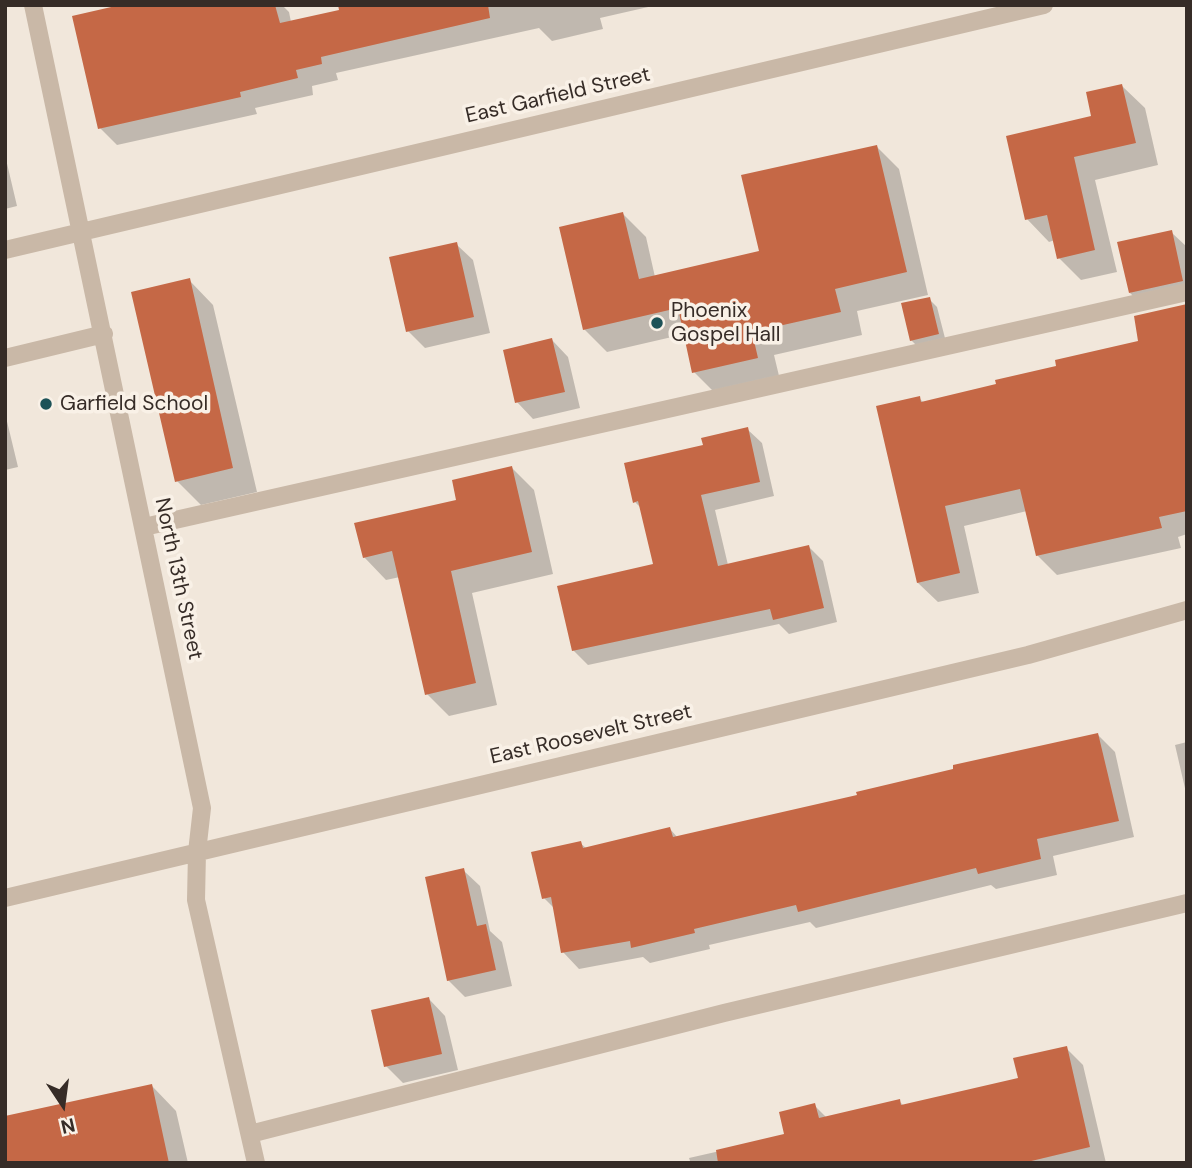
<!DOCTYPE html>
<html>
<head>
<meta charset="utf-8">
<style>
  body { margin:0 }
  #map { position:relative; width:1192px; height:1168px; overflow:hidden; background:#f1e7db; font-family:"DM Sans",sans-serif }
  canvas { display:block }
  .frame { position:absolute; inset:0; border:7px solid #362c27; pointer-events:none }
  .north { position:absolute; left:28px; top:1070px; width:70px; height:70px; -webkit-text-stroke:5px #f9f1e7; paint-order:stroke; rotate:167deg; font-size:19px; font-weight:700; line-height:28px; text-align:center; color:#362c27 }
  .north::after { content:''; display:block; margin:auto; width:24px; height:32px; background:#362c27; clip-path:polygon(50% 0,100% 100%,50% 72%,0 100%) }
</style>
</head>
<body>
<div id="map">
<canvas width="1192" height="1168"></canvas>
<div class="frame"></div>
<div class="north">N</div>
</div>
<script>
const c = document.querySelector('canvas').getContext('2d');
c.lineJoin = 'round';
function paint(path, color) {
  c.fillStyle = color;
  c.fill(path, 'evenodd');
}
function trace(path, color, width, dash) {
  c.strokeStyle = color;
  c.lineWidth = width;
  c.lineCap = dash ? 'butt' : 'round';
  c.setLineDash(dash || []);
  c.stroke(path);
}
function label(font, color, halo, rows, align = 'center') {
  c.font = font + ' "DM Sans",sans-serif';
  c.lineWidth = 7;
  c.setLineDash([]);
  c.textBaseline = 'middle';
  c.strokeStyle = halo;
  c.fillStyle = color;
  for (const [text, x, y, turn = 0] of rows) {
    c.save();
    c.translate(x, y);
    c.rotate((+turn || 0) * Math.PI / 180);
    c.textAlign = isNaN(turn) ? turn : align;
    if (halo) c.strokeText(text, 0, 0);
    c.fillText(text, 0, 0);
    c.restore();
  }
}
paint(new Path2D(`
  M125,5H282L289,12L291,22L341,11L340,5H657L600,18L603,29L552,41L539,28L336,73L338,80L312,86L313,95L255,108L257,114L117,145L100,128Z
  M1122,86L1145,108L1158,165L1095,180L1117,272L1081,280L1059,258L1055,240L1049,242L1027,219L1093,118Z
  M876,146L899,169L928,295L857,311L862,335L774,355L780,380L717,395L694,372L685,334L607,352L584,329L623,214L646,237L655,277L761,253Z
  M5,155L17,206L5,209Z
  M1171,232L1187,247V300L1147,309L1130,293Z
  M456,244L473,260L490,333L425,348L408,331Z
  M189,280L213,305L257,492L201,505L177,481Z
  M929,299L937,307L946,342L919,348L911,340Z
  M1187,307V534L1178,537L1181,548L1057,575L1037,555L1027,511L964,526L979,593L938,602L918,583L919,398L924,403L998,385L1140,342Z
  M552,340L568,357L580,408L533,419L517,402Z
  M5,413L18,467L5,470Z
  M747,429L762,443L774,496L715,510L728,565L809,547L823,561L837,622L789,634L779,624L588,665L573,650L655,566L642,509L635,502L705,446Z
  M512,468L534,490L553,574L472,593L497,705L449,716L427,694L400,577L386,580L364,557Z
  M1098,735L1115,752L1134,837L1053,856L1057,875L996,889L991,885L816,928L810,922L709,945L710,949L650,963L643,957L579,969L563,952L555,909L544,898L580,843L586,848L670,829L678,838L859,796Z
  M1187,742V797L1175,745Z
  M463,870L480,886L490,931L502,942L512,986L465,997L448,980Z
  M429,999L445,1016L458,1070L403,1083L386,1066Z
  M1066,1048L1083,1065L1106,1163H684L690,1161L689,1158L786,1136L814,1105L827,1118L899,1101L904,1106L1020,1079Z
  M152,1086L176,1111L188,1163H5Z`), '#0003');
paint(new Path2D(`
  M120,5H275L280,23L339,10L338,5H488L490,18L321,57L322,64L296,70L298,78L240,92L241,97L98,129L72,16Z
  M1122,84L1136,143L1074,157L1095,250L1057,259L1047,215L1025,220L1006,136L1091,116L1086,92Z
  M877,145L907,272L835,289L841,312L752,332L758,358L692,373L678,308L583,330L559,227L623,212L639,279L759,251L741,175Z
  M1172,230L1183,281L1129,293L1117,242Z
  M457,242L474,317L406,332L389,257Z
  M190,278L233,468L175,482L131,292Z
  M930,297L939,334L910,341L901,303Z
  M1187,304V511L1159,517L1162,528L1036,556L1020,489L945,506L960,573L917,583L876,406L920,396L921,402L996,384L995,380L1056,366L1055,360L1138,341L1134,316Z
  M552,338L565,392L515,403L503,350Z
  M748,427L760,482L701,495L718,566L809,545L824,608L773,620L770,609L572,651L557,586L653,564L638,501L633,503L624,463L703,445L701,438Z
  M512,466L532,552L451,571L476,683L425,695L392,551L363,558L354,523L456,500L452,480Z
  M1098,733L1119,821L1037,839L1041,859L978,874L976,868L798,912L796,905L694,929L695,933L631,948L630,941L561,953L551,897L542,899L531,852L581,841L583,848L670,827L673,837L857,795L856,792L953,769V765Z
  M464,868L477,926L486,924L496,970L447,981L425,877Z
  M429,997L442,1054L384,1067L371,1010Z
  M1067,1046L1090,1147L1023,1163H718L716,1150L784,1134L779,1112L815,1103L819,1118L900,1099L901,1105L1018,1078L1013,1058Z
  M152,1084L169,1163H5V1116Z`), '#c56846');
trace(new Path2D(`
  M33,5L202,808L197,852L196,900L256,1163
  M5,250L1044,5
  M5,358L104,334
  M144,527L1187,292
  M5,898L1028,655L1187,610
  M250,1134L724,1013L1187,903`), '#c9b8a7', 18);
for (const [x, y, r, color] of [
  [657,323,7,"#1d5257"],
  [46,404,7,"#1d5257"]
]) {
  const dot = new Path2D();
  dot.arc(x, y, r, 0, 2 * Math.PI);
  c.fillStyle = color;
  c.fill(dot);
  trace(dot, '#f9f1e7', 2.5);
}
label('21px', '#362c27', '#f9f1e7', [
  ["East Garfield Street",558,96,-13],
  ["North 13th Street",178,579,78],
  ["East Roosevelt Street",591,735,-13]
]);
label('21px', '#362c27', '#f9f1e7', [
  ["Phoenix",671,311],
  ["Gospel Hall",671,335],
  ["Garfield School",60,404]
], 'left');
</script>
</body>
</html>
